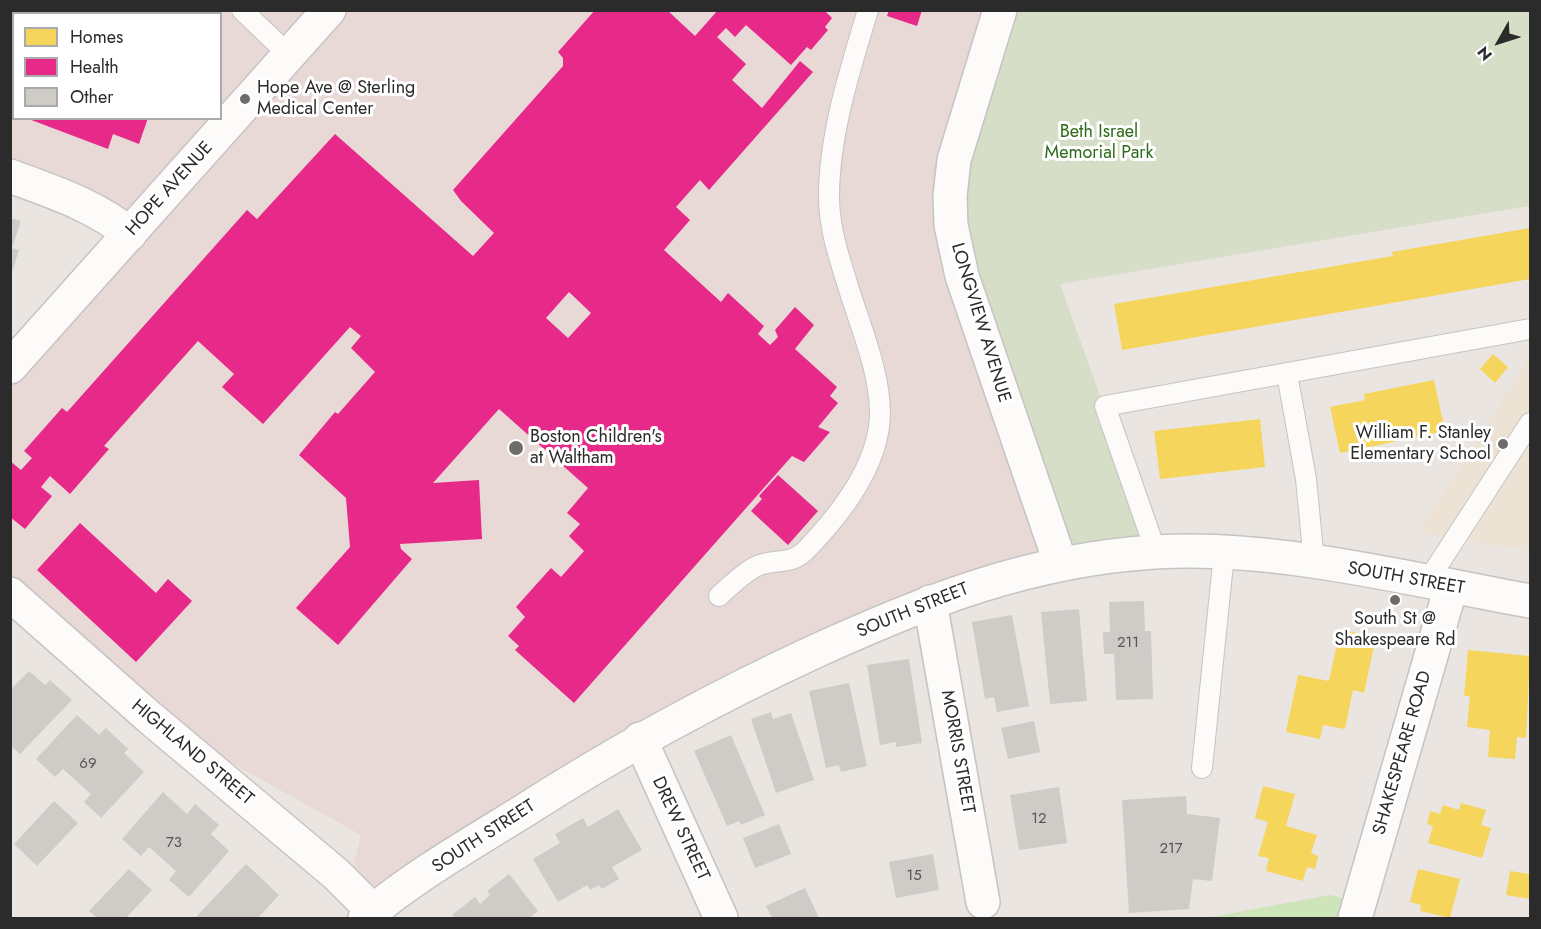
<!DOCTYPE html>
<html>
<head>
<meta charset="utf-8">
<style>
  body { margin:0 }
  #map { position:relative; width:1541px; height:929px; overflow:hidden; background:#eae5e0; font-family:Jost,sans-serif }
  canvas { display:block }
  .frame { position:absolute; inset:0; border:12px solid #2b2b2b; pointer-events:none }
  .legend { position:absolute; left:12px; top:12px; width:210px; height:108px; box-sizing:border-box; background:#fff; border:2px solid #aaa; margin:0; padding:8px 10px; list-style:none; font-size:18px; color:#2b2b2b }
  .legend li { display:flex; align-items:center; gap:12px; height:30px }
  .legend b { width:30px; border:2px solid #aaa }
  .north { position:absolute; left:1469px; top:12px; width:60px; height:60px; -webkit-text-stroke:4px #fff; paint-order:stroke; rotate:231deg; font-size:16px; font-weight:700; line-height:24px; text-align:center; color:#2b2b2b }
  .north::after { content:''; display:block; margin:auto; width:21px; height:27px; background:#2b2b2b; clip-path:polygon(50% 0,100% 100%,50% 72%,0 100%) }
</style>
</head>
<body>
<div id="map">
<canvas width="1541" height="929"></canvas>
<div class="frame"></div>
<ul class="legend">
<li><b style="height:16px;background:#f6d55c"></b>Homes</li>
<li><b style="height:16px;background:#e7298a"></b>Health</li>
<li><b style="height:16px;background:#cfcbc7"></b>Other</li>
</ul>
<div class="north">N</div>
</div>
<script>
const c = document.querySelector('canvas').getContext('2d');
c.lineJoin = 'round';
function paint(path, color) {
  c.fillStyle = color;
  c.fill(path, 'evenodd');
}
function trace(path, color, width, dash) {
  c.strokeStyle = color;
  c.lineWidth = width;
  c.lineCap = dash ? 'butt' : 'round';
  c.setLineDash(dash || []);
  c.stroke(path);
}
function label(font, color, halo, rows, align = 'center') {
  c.font = font + ' Jost,sans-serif';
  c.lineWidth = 6;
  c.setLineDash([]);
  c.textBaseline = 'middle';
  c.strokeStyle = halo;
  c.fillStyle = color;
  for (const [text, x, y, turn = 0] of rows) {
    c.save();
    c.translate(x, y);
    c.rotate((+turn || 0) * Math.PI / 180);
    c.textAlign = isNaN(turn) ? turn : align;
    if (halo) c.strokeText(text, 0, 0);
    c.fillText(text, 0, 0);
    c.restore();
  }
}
paint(new Path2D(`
  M1530,356V551L1419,532Z`), '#ede3d5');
paint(new Path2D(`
  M11,11H1000L1060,562L871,626L373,911L348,885L361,835L149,717L11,594V367L130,234L11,176ZM14,14H220V118H14Z`), '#e8d9d7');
paint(new Path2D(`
  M1330,895L1360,902L1355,918H1206Z`), '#cde5b9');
paint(new Path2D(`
  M1000,11H1530V206L1060,284L1156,552L1060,562L951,225Z`), '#d7dec8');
paint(new Path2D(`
  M1530,228V279L1122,350L1114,304L1393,256L1392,252Z
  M1493,354L1508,367L1495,383L1480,369Z
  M1434,380L1445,431L1340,453L1330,407L1365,400L1364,394Z
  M1260,419L1265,467L1160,479L1154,431Z
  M1347,631L1376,637L1364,693L1353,690L1345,729L1323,725L1320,739L1286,732L1298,675L1329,681L1338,639L1345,640Z
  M1468,650L1530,656L1526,738L1517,737L1515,759L1488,757L1490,730L1467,727L1470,696H1464Z
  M1263,786L1295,794L1286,826L1317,835L1311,853L1318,856L1315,869L1307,867L1303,881L1266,871L1269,858L1258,856L1268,822L1255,818Z
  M1461,803L1486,810L1481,825L1491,828L1482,858L1428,843L1433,826L1427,824L1430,811L1440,814L1443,805L1459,810Z
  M1418,869L1460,879L1450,918L1420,911L1421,905L1410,902Z
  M1510,871L1530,874V899L1506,895Z`), '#f6d55c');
paint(new Path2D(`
  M10,10H85L93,13L14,14V114L10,113Z
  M165,10H180L188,13L164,14Z
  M595,10H667L695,36L718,10H824L832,18L825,27L828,30L811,50L807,47L791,65L746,25L735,37L726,28L717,37L746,64L732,80L762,108L800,61L813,72L709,190L700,180L676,207L690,220L664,250L721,302L728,293L764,326L758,334L770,345L778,337L775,330L795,307L814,325L795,349L837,387L830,396L838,403L818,427L830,432L804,462L792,456L574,703L515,650L519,646L508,636L525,617L516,607L551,568L561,577L584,551L569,536L580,524L567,513L588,488L499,409L433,483L479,480L482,539L400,544L401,549L412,559L338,645L296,608L350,547L346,498L299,455L335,412L338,414L375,372L351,348L361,336L350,327L263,424L222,387L234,374L198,341L104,446L109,449L70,494L50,476L41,487L52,496L25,529L10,517V461L21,470L32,458L24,451L62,408L67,412L247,210L257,219L335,134L473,256L494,233L461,201L453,190L563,66V58L558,52ZM569,292L591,313L568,338L546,318Z
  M889,10H922L917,26L887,16Z
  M26,118H148L139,144L113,134L108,149Z
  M778,475L818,511L788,545L751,511L762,499L759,496Z
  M80,523L156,593L168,579L192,601L136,662L37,570Z`), '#e7298a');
paint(new Path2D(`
  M10,218L21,221L12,248L19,250L11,275Z
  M1144,601L1145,631H1151L1153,699L1116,700L1114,654H1104L1103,632H1110L1109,602Z
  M1079,609L1087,701L1050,704L1041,612Z
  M1012,615L1029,706L997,712L994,697L985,699L972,622Z
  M909,659L922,743L896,747V742L880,745L867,665Z
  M29,671L45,685L50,680L72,700L20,754L10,745V690Z
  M849,683L867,766L841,772L839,765L826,768L809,691Z
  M771,712L773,719L791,713L814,780L776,793L751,719Z
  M77,715L99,735L106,728L128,749L124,753L144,772L101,818L84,802L91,794L63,769L55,777L36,759Z
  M1034,721L1040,752L1008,759L1001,728Z
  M731,735L765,815L741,825L739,821L727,826L694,751Z
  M1059,787L1067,843L1019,850L1010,795Z
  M163,792L187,814L195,804L219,825L211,834L229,851L189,897L169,880L176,871L149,847L141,856L122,839Z
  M1186,796L1187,814L1220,818L1212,881L1193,879L1189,909L1129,913L1122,800Z
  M54,801L78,823L37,866L14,844Z
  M618,809L642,850L612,867L619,879L602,889L599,885L590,890L587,885L558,902L533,859L560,843L555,834L583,818L588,827Z
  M779,824L791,854L755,868L743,838Z
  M933,854L939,890L896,898L889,862Z
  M246,864L279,895L258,918H195Z
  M129,869L152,890L126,918H97L89,911Z
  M509,874L538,911L529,918H455L452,915L475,897L480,904L490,895L487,891Z
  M805,888L819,918H772L766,906Z`), '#cfcbc7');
const service = new Path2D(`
  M242,10L289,55
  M1287,374L1306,479L1314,562
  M1156,552L1105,406L1530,329
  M1427,582L1530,423
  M719,596C730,586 742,574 755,567C772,558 790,566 805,551C840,515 879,466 880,414C880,371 860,326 848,286C839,257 829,228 829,197C829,134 850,70 868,10
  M1202,768L1224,554`);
const minor = new Path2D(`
  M1000,10L954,160L950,196L951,225L962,276L1060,562
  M10,176C53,192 94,205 130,234
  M10,367L329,10
  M930,602L983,902
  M640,739L721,918
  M1355,918L1451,587`);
const tertiary = new Path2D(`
  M10,594L149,717L336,874L373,911`);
const secondary = new Path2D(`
  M365,918C408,880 472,843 522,812C617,751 714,698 816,651C928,600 1030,560 1154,552C1273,544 1413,580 1530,601`);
trace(service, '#c5c4c3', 22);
trace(minor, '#c5c4c3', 36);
trace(tertiary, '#c5c4c3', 36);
trace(secondary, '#c5c4c3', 36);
trace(service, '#fcfbfa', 20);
trace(minor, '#fcfbfa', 33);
trace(tertiary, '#fcfbfa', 33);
trace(secondary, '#fcfbfa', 33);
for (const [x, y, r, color] of [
  [245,99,6,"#6e6c6a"],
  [1503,444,6,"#6e6c6a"],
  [516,448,8,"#6e6c6a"],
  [1395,600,6,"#6e6c6a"]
]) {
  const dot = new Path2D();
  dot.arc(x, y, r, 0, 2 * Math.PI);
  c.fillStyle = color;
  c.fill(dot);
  trace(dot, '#fff', 2);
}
label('15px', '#565554', null, [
  ["211",1128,643],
  ["69",88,764],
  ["12",1039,819],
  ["73",174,843],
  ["217",1171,849],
  ["15",914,876]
]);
label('18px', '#2b2b2b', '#fff', [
  ["Hope Ave @ Sterling",257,89],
  ["Medical Center",257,110],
  ["William F. Stanley",1491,434,"right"],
  ["Elementary School",1491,455,"right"],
  ["Boston Children's",530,438],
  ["at Waltham",530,459],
  ["South St @",1395,620,"center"],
  ["Shakespeare Rd",1395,641,"center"]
], 'left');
label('18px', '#2e6b19', '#fff', [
  ["Beth Israel",1099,133],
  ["Memorial Park",1099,154]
]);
label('18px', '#2b2b2b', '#fff', [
  ["HOPE AVENUE",170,189,-48],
  ["LONGVIEW AVENUE",980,323,73],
  ["SOUTH STREET",1406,579,10],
  ["SOUTH STREET",913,611,-22],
  ["MORRIS STREET",957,752,80],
  ["HIGHLAND STREET",192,753,40],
  ["SHAKESPEARE ROAD",1403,753,-74],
  ["DREW STREET",680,829,65],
  ["SOUTH STREET",484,837,-33]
]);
</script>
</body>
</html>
